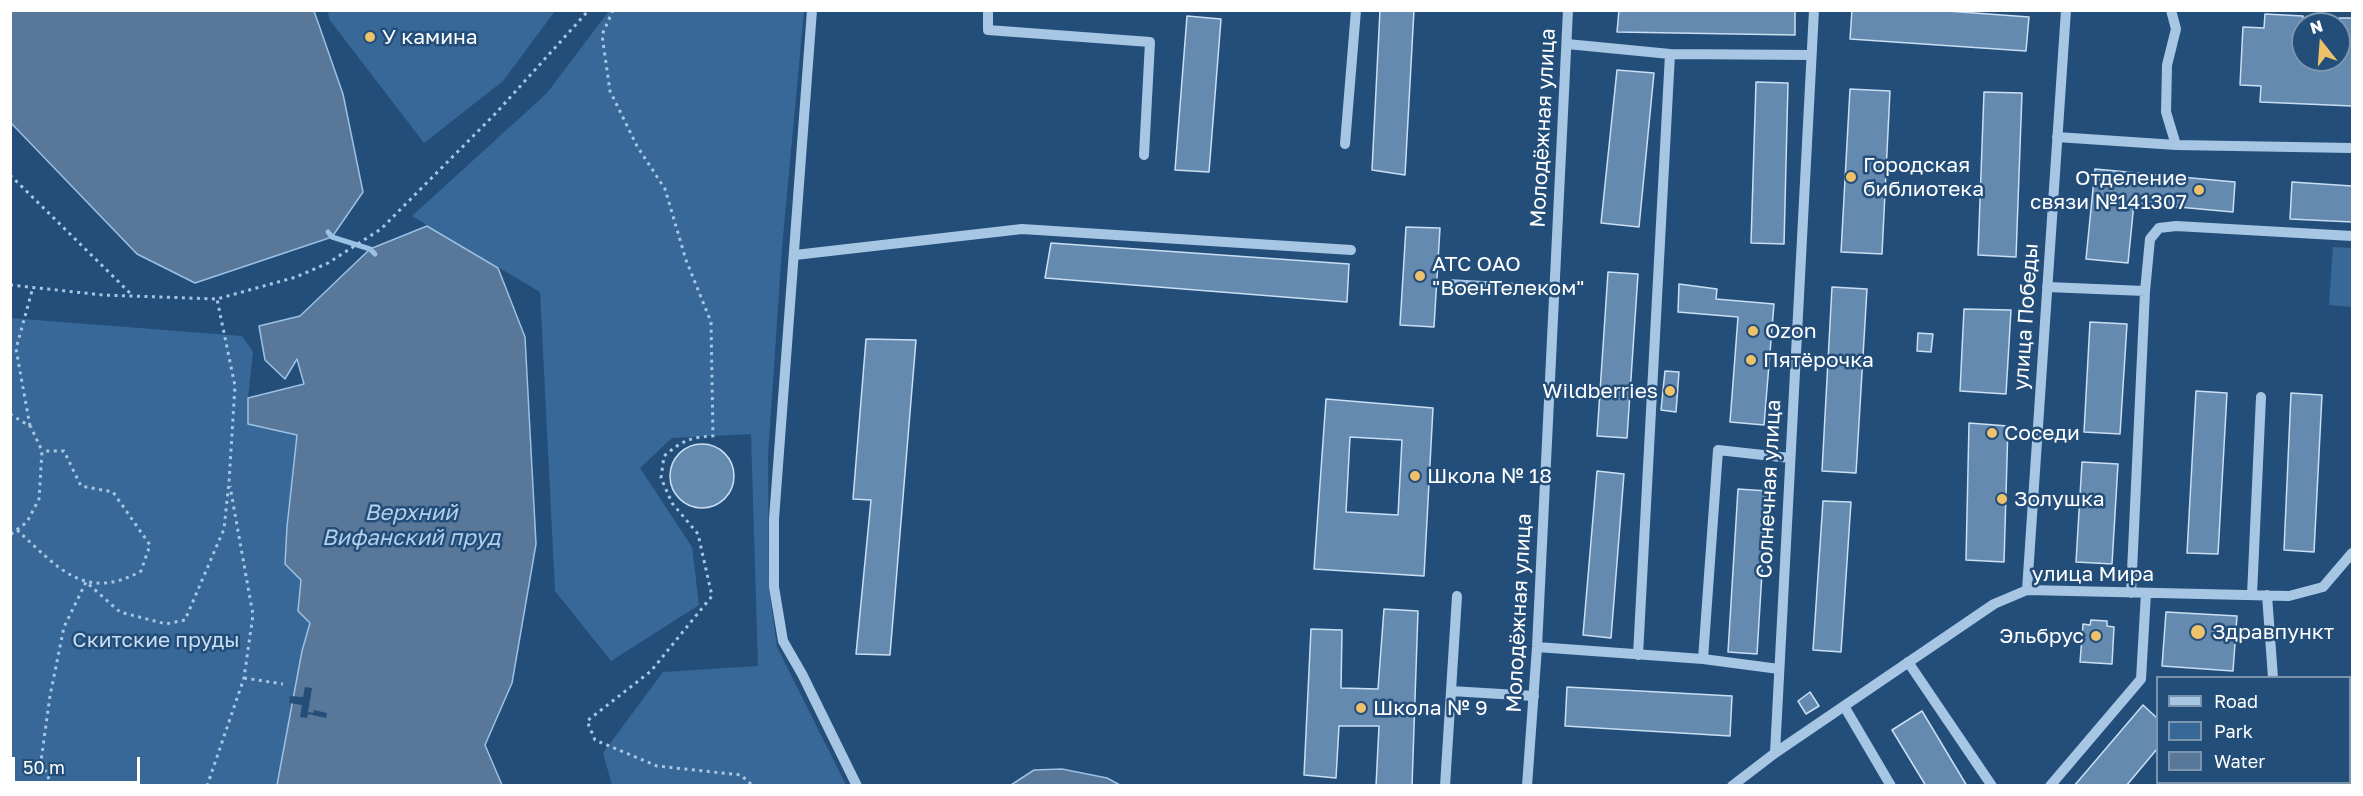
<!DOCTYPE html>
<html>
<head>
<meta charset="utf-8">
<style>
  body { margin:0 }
  #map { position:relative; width:2363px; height:796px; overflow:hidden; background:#244e7a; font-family:"Golos Text",sans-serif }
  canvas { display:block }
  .frame { position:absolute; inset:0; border:12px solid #fff; pointer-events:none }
  .legend { position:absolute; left:2156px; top:676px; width:195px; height:108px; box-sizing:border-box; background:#244e7a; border:2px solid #7c95af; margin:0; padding:8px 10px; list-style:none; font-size:18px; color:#fff }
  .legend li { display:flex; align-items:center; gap:12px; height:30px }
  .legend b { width:30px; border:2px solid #7c95af }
  .north { position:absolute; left:2291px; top:12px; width:60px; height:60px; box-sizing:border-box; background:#244e7a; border:2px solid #7c95af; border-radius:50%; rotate:343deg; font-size:16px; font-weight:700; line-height:24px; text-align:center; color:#fff }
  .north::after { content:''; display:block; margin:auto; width:21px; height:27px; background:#eec26b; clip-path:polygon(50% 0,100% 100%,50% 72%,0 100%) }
  .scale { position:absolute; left:12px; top:757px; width:128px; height:27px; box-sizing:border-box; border:3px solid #fff; border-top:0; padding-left:8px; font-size:18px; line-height:21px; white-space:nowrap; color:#fff; -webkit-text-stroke:4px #244e7a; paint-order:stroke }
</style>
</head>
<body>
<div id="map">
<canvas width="2363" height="796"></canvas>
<div class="frame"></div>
<ul class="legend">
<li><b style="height:8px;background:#a7c6e4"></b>Road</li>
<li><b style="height:16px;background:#386897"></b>Park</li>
<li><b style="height:16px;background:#597798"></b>Water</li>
</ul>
<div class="north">N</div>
<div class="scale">50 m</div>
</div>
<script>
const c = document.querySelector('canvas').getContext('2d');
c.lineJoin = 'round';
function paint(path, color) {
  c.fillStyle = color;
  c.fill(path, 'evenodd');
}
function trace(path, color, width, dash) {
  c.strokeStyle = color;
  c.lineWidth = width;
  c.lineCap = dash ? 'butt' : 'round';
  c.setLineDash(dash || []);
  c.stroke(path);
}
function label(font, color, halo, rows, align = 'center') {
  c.font = font + ' "Golos Text",sans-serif';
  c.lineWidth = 5;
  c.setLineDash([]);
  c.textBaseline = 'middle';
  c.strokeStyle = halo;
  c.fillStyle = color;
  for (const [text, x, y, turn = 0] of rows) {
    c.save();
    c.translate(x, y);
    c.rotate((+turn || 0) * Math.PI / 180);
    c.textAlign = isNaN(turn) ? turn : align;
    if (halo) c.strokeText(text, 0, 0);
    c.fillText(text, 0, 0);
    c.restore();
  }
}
paint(new Path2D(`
  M328,11V10L555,11L503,81L424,143L329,19Z
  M609,11H804L782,248L768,456L769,589L777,647L846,785H612L603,753L663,672L758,666L751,434L672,438L640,468L692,547L699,605L611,661L555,591L540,292L412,216L547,93Z
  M2333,247L2352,248V307L2329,305Z
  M10,318L242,336L253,352L248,398V424L297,435L287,527L285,564L301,580L298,611L310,623L302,651L277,785H11Z`), '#386897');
const water = new Path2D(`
  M11,10L314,11L343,94L363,192L332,237L195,283L137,254L11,123Z
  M427,226L498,268L525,337L536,544L512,683L485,745L502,785H277L302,651L310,623L298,611L301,580L285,564L287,527L297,435L248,424V398L304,384L297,359L285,379L265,360L259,326L300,316L370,249Z
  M1062,769L1107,778L1120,785H1011L1034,770Z`);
paint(water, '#597798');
trace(water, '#9bc1e5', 1.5);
paint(new Path2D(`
  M305,687L312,688L308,712L313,713L314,710L327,713L326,718L308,714L307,718L300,717L302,705L289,703L290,696L303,697Z`), '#244e7a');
trace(new Path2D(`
  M328,232L332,237L370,249L375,254`), '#9bc1e5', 5);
const building = new Path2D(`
  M1380,10H1414L1405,175L1372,170Z
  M1619,10H1795V35L1617,32Z
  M1852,10H1934L2029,17L2026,51L1850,39Z
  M2265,14L2303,16V60H2339V18H2352V106L2260,102L2261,86L2240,85L2243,27L2264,28Z
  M1187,16L1221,19L1209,172L1175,170Z
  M1617,70L1654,73L1639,227L1601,223Z
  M1756,82L1788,83L1784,244L1751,243Z
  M1850,89L1890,91L1882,254L1841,252Z
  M1984,92L2022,93L2016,257L1978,255Z
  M2095,169L2235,182L2233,212L2134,203L2128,263L2086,259Z
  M2292,182L2352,186V222L2290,219Z
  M1406,227L1440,228L1434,327L1400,325Z
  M1051,243L1349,264L1347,302L1045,278Z
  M1608,272L1638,274L1627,438L1597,436Z
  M1679,284L1717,289L1716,299L1774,304L1764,425L1730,422L1738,317L1678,312Z
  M1832,287L1867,289L1856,473L1822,471Z
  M1964,309L2011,310L2006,394L1960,391Z
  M2090,322L2127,324L2120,434L2084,432Z
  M1918,333L1933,334L1931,352L1917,351Z
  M866,339L916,340L890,655L856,654L871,500L853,499Z
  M1665,371L1679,372L1676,412L1661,410Z
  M2196,391L2227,393L2218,554L2187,553Z
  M2291,393L2322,395L2314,552L2284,550Z
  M1326,399L1433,408L1424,576L1314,569ZM1350,437L1402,440L1398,515L1346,512Z
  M1969,423L2008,426L2004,562L1966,560Z
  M670 476a32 32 0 1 1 64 0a32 32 0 1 1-64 0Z
  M2082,462L2118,464L2112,564L2076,562Z
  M1597,471L1624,474L1611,638L1583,635Z
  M1738,489L1767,491L1757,654L1728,652Z
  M1823,501L1851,502L1841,652L1813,650Z
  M1384,609L1418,611L1412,786H1376L1379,726H1339L1336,778L1304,775L1311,629L1342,630L1341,688L1378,689Z
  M2166,612L2237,616L2233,671L2162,666Z
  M2091,620L2107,621V626L2114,627L2112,664L2080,662L2083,624L2090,625Z
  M1567,687L1732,696L1730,736L1565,726Z
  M1810,692L1819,706L1806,714L1798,701Z
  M2143,705L2157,718V749L2126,786H2074Z
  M1922,711L1967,786H1926L1892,730Z`);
paint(building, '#658ab0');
trace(building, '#cadff3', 1.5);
trace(new Path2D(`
  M613,10L602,35L610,91L637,146L665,189L686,260L711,322L713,436C690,437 682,441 664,456L661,478L672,503L698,534L712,596L651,671L587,721L595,740L657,766L741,775L753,786
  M10,175L133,296
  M10,285L103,295L217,299L296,277L328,263L381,229L496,113L589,10
  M10,414L31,427L42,451L39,499L27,522L10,535
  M30,426L16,349L33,287
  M17,530C57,566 84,603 141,571L150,545L113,492L81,486L64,451H42
  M244,678L283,684
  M52,786L41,761L50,696L64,627L86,582L120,612L166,624L185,620L224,529L229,482L235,386L217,299
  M207,786L244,678L253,615L230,486`), '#a7c6e4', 3, [3, 4.5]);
trace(new Path2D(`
  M812,10L774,519V587L783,641L802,674L857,786
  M988,10V30L1150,42L1144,155
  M2171,10L2176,29L2167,65L2166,112L2176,145
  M1567,44L1670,54L1638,655
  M1670,54L1811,55
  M2057,137L2176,145L2352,148
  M1345,144L1356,10
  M795,255L1022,229L1351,250
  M1448,284L1555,290
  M2047,287L2145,291L2150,239L2159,228L2176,226L2352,236
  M2027,590L2066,10
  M2131,593L2145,291
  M2252,595L2261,397
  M2267,595L2273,678
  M1537,647L1703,659L1779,669
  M1703,659L1718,450L1790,458
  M1908,662L1992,786
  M1451,691L1534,696
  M1844,706L1891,786
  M1775,753L1814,10
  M1445,786L1457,596
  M1527,786L1537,647L1568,10
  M1732,786L1775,753L1994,604L2027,590L2289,596L2323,587L2352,553
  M2050,786L2141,679L2146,593
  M2248,786L2250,782`), '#a7c6e4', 10);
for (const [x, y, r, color] of [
  [370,37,6,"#eec26b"],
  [1851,177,6,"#eec26b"],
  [2199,190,6,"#eec26b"],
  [1420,276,6,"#eec26b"],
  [1753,331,6,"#eec26b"],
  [1751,360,6,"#eec26b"],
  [1670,391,6,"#eec26b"],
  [1992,433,6,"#eec26b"],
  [1415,476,6,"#eec26b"],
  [2002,499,6,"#eec26b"],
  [2198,632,8,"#eec26b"],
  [2096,636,6,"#eec26b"],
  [1361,708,6,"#eec26b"]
]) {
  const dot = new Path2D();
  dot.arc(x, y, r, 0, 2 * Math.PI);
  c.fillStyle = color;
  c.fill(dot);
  trace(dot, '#244e7a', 2);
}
label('21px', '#fff', '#244e7a', [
  ["У камина",382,37],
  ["Городская",1863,165],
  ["библиотека",1863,189],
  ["Отделение",2187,178,"right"],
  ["связи №141307",2187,202,"right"],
  ["АТС ОАО",1432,264],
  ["\"ВоенТелеком\"",1432,288],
  ["Ozon",1765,331],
  ["Пятёрочка",1763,360],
  ["Wildberries",1658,391,"right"],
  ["Соседи",2004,433],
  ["Школа № 18",1427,476],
  ["Золушка",2014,499],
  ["Здравпункт",2212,632],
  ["Эльбрус",2084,636,"right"],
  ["Школа № 9",1373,708]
], 'left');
label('21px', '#fff', '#244e7a', [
  ["Молодёжная улица",1543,128,-87],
  ["улица Победы",2026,317,-86],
  ["Солнечная улица",1769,489,-87],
  ["улица Мира",2093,574],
  ["Молодёжная улица",1519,613,-87]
]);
label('21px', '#cadff3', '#244e7a', [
  ["Скитские пруды",156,640]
]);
label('italic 22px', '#b2cfec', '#244e7a', [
  ["Верхний",411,513],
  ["Вифанский пруд",411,538]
]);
</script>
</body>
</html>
